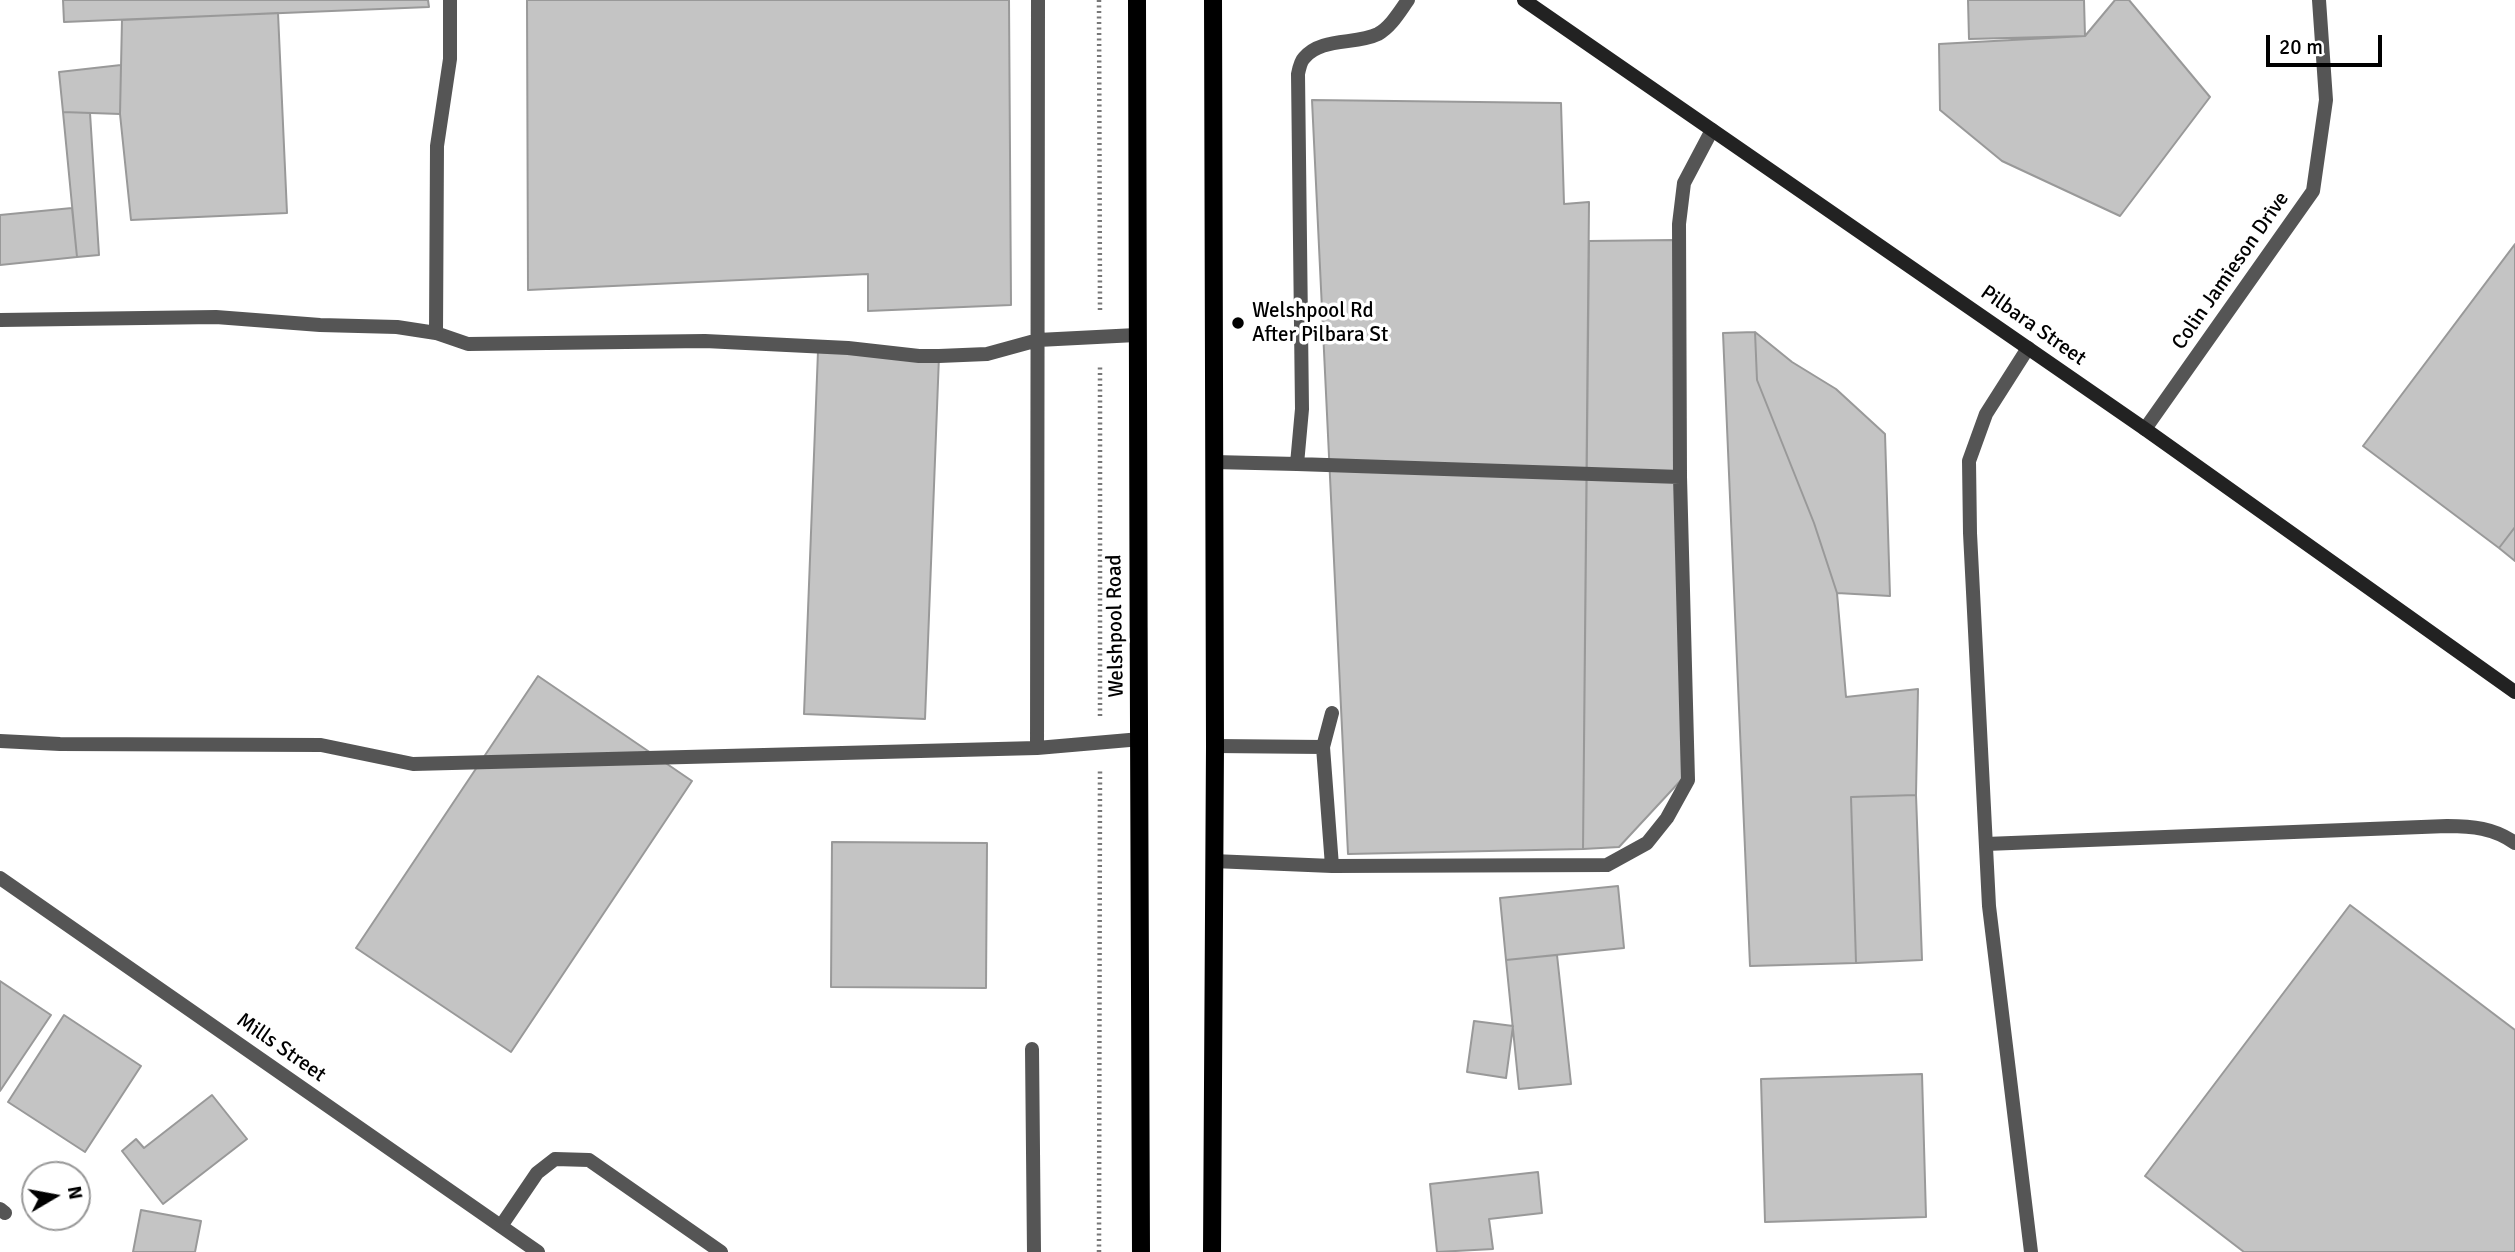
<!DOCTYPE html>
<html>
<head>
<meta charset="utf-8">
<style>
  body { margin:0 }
  #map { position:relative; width:2515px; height:1252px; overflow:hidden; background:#fff; font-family:Signika,sans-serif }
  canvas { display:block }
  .north { position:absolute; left:21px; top:1161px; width:70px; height:70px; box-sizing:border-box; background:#fff; border:2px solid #999; border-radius:50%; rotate:80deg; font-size:19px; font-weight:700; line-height:28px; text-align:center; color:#000 }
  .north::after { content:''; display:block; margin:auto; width:24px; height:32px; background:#000; clip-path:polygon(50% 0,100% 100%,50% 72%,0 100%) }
  .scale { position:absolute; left:2266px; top:35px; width:116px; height:32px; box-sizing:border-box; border:4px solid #000; border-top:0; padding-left:9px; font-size:21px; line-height:24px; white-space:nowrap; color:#000; -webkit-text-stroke:5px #fff; paint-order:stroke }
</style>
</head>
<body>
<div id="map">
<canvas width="2515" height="1252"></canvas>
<div class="north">N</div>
<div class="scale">20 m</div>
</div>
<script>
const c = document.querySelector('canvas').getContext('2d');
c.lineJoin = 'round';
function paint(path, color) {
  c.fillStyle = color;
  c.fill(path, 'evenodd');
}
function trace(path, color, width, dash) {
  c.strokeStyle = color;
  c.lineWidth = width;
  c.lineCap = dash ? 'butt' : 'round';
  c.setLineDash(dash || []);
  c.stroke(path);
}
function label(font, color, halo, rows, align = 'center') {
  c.font = font + ' Signika,sans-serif';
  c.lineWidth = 7;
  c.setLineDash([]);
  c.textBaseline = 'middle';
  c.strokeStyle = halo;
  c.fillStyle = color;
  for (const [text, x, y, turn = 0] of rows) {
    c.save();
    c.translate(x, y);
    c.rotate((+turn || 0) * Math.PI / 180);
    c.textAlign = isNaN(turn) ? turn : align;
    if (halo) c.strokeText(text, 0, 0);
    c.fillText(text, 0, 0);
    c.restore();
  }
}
const building = new Path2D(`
  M63,0H428L429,7L64,22Z
  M527,0H1009L1011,305L868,311V274L528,290Z
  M1968,0H2084L2085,36L1969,39Z
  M2115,0H2129L2210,97L2120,216L2002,161L1940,110L1939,44L2085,36Z
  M278,13L287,213L131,220L120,114L122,20Z
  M121,65L120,114L63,112L59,72Z
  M1312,100L1561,103L1564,204L1589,202L1583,849L1348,854Z
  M63,112L90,113L99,255L77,257Z
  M72,208L77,257L0,265V215Z
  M1673,240L1683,778L1619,847L1583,849L1589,241Z
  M2515,244V527L2499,548L2363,446Z
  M1755,332L1792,362L1836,389L1885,434L1890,596L1837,593L1814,523L1757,380Z
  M1755,332L1757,380L1814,523L1837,593L1846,697L1918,689L1916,795L1851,797L1856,963L1750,966L1723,333Z
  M818,351L939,356L925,719L804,714Z
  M2515,527V561L2499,548Z
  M538,676L692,781L511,1052L356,948Z
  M1916,795L1922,960L1856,963L1851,797Z
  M832,842L987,843L986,988L831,987Z
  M1618,886L1624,948L1506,960L1500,898Z
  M2350,905L2515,1030V1252H2244L2145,1176Z
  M1557,955L1571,1084L1519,1089L1506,960Z
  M0,981L51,1015L0,1091Z
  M64,1015L141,1066L85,1152L8,1102Z
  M1474,1021L1513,1026L1506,1078L1467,1072Z
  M1922,1074L1926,1217L1765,1222L1761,1079Z
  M212,1095L247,1139L163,1204L122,1151L136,1139L144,1148Z
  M1538,1172L1542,1213L1489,1219L1493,1249L1437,1252L1430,1184Z
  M141,1210L201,1221L195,1252H133Z`);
paint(building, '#c4c4c4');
trace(building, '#999', 2);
trace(new Path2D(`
  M1099,0L1100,310
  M1100,716V364
  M1099,1252L1100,770`), '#777', 4.5, [2, 3.5]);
trace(new Path2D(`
  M0,320L216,317L320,325L397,327L436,333L468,344L705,341L848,348L919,356H939L987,354L1038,340L1136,335
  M436,333L437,146L450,59V0
  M2028,348L1986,414L1969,461L1970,533L1989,906L2031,1252
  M1214,462L1297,464L1302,409L1298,74C1299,69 1301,61 1304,58C1321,37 1356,45 1378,34C1391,27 1400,11 1408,0
  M1297,464L1680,477
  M0,741L60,744L321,745L413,764L1037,748L1141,739
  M1215,746L1323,747
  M1037,748L1038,0
  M1986,844L2447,826C2472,826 2494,828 2515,843
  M1213,861L1332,866L1607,865L1647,843L1667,818L1688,780L1680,477L1679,224L1684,183L1712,130
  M1332,866L1323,747L1332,713
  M1032,1049L1034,1252
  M501,1226L537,1173L555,1159L589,1160L721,1252`), '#555', 14);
trace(new Path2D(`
  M2145,429L2313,191L2326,100L2319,0
  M0,878L538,1252
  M0,1209L5,1213`), '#555', 14);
trace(new Path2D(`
  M1524,0L2145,429L2515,692`), '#222', 14);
trace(new Path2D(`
  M1137,0C1136,417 1141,835 1141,1252
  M1212,1252L1215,746L1213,0`), '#000', 18);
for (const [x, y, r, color] of [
  [1238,323,7,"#000"]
]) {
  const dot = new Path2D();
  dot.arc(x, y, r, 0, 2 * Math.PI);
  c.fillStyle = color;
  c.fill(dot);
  trace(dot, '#fff', 2.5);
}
label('21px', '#000', '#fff', [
  ["Colin Jamieson Drive",2231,271,-55],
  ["Pilbara Street",2033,326,35],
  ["Welshpool Road",1116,626,-91],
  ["Mills Street",281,1048,35]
]);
label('21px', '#000', '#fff', [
  ["Welshpool Rd",1252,311],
  ["After Pilbara St",1252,335]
], 'left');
</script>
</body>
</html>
